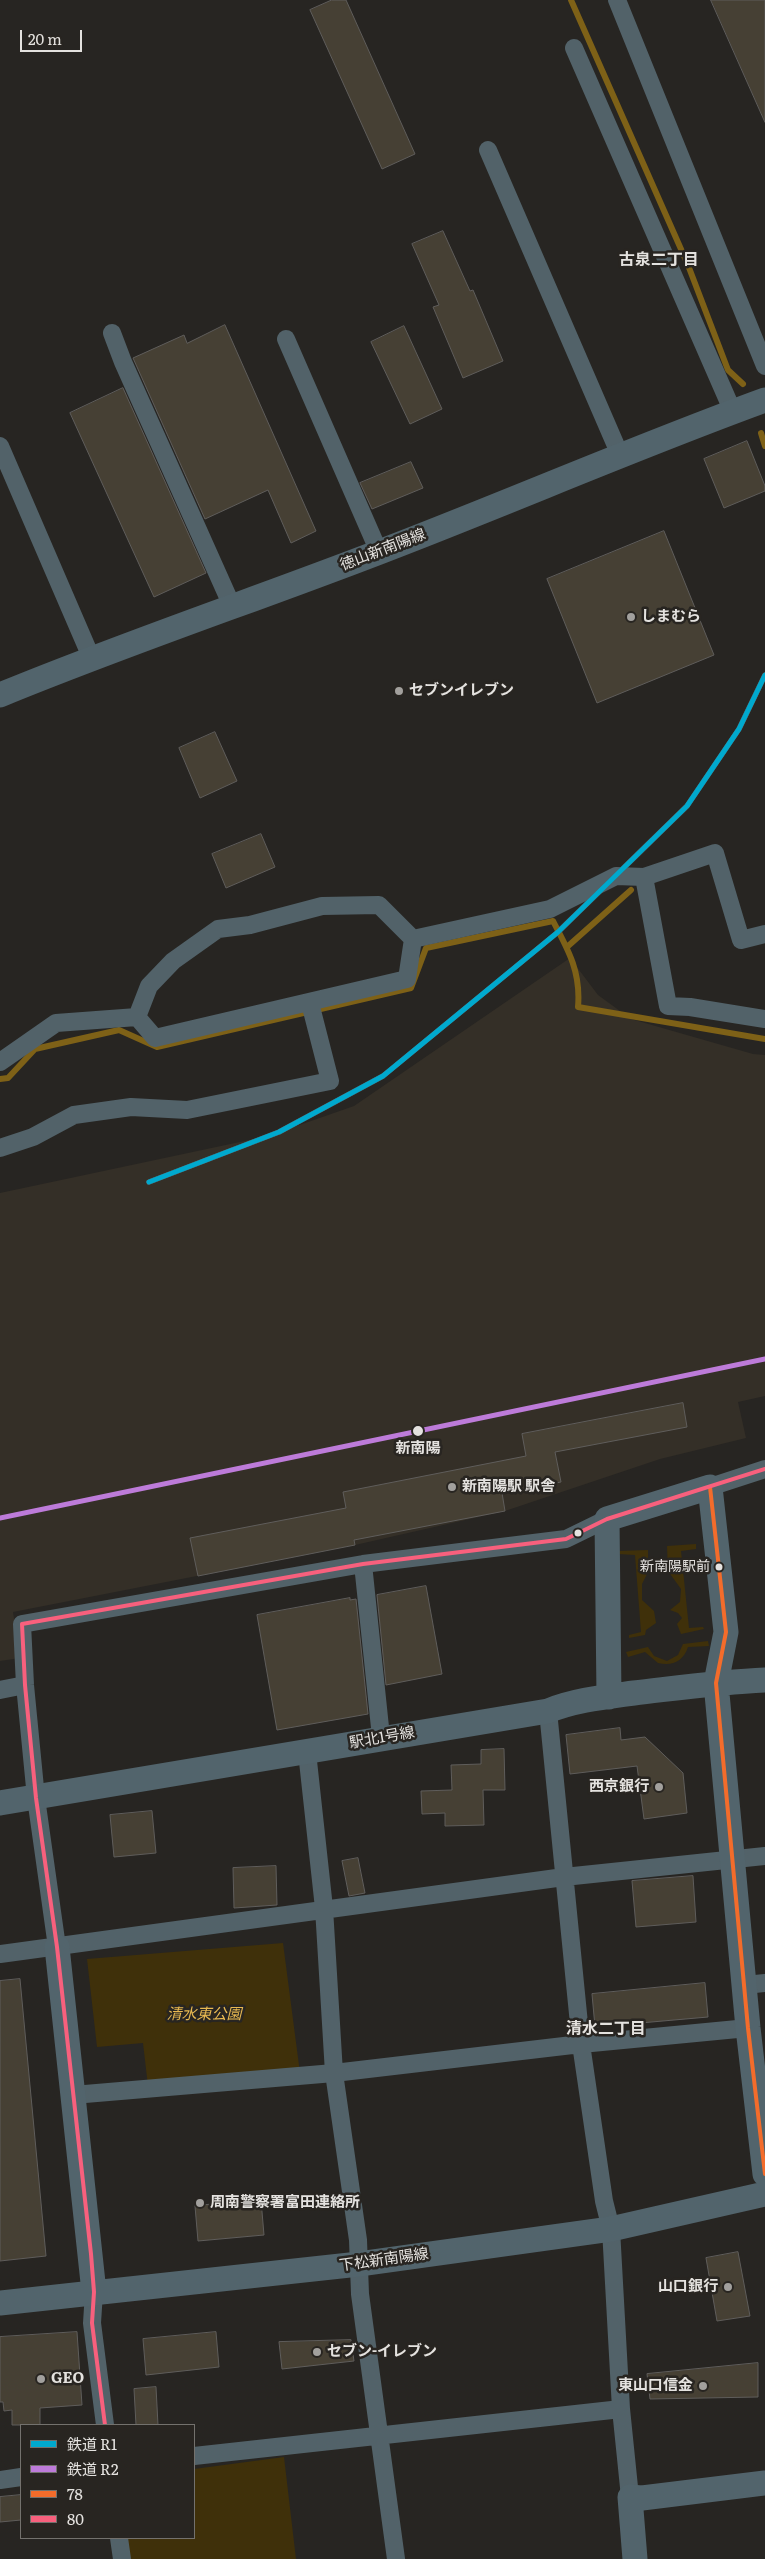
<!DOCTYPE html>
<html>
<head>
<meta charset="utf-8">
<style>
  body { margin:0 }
  #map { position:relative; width:765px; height:2559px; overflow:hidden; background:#272522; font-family:Literata,"Noto Sans JP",serif }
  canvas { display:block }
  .legend { position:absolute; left:20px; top:2424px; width:175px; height:115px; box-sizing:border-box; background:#282521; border:1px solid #73716d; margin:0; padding:6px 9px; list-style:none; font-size:15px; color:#e4e2df }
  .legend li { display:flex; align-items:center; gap:10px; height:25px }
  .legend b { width:25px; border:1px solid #73716d }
  .scale { position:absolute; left:20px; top:30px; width:62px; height:22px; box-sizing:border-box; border:2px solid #e4e2df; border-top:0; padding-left:6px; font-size:15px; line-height:18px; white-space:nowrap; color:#e4e2df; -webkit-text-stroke:4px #282521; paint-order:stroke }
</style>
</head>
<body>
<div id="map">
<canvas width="765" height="2559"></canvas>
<ul class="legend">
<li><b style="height:6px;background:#00a9ce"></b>鉄道 R1</li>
<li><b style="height:6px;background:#bd7bd9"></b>鉄道 R2</li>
<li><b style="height:6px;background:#f36c2b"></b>78</li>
<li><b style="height:6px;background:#f8607d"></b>80</li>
</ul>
<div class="scale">20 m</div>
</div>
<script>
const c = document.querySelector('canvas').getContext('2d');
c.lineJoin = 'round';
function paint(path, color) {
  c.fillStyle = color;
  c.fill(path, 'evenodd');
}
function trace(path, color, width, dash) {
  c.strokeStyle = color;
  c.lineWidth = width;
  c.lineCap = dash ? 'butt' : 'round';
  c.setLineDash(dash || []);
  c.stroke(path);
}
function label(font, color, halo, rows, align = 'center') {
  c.font = font + ' Literata,"Noto Sans JP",serif';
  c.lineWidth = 5;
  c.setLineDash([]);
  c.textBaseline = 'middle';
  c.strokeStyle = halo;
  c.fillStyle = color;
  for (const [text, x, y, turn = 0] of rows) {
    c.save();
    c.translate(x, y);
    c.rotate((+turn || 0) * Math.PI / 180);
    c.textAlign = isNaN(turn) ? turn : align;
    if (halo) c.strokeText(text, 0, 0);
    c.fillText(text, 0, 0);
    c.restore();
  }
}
paint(new Path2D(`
  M570,958L598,995L631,1019L753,1054L765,1055V1396L738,1402L746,1438L660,1459L505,1511L355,1545L13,1612L20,1658L0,1661V1193L268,1136L354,1106Z`), '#342f27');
paint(new Path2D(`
  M696,1544V1549L681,1551L689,1628L703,1627L704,1629L681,1634L677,1624L682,1618L678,1613L670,1610L680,1602L681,1589L668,1571L667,1546Z
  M648,1550V1572L642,1584V1600L654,1611L656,1623L646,1630L645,1635L629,1638V1635L641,1632L635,1555L618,1554V1551Z
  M708,1641L709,1646L688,1647C683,1662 672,1666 658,1663L645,1652L628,1657L626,1652L648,1647L654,1656L667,1661L678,1655L683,1644Z
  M283,1943L300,2073L148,2086L143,2043L97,2047L87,1959Z
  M284,2457L296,2559H128L125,2538H194V2469Z`), '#3f300a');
trace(new Path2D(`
  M571,0L688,265L728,370L743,384
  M761,433L765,446
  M567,947L631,890
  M0,1079L8,1078L35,1049L119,1030L157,1047L411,988L426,948L553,921C569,951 581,973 578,1007L765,1039`), '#7e6117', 6);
const building = new Path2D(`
  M332,0H346L415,154L382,169L310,10Z
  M711,0H765V122Z
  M443,231L470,291L473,290L503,361L463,378L433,307L439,305L412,244Z
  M225,325L316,531L291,543L268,490L205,519L133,358L184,335L187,343Z
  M404,326L442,409L410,424L371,342Z
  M123,388L206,573L154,597L70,413Z
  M747,441L765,486V491L724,508L704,459Z
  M411,462L423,488L372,509L360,483Z
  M664,531L714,655L597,703L547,579Z
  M215,732L237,781L200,798L179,748Z
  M261,834L275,867L226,888L212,854Z
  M683,1403L687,1427L555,1452L561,1482L502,1493L505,1511L354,1540L355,1545L198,1576L190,1538L346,1508L343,1492L526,1456L522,1434Z
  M426,1586L442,1674L386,1685L377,1595Z
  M350,1598V1600L356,1599L368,1714L277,1730L257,1615Z
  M620,1728L621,1740L645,1737L683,1773L687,1813L644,1819L637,1766L570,1774L566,1735Z
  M504,1749L505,1790H483L484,1825L445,1826V1813L422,1814L421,1791L452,1790L451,1765L481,1764V1750Z
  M152,1811L156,1853L114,1857L110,1815Z
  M358,1858L365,1893L349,1896L342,1861Z
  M276,1866L277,1905L234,1908L233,1868Z
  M693,1876L696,1922L636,1927L632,1881Z
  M20,1979L46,2256L0,2261V1981Z
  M705,1983L708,2017L595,2027L592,1994Z
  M261,2200L264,2235L198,2241L195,2206Z
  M738,2252L750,2316L717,2321L706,2258Z
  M77,2332L82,2405L40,2408V2425H12V2410L4,2411L3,2402H0V2337Z
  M216,2332L219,2367L146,2375L143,2339Z
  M351,2340L354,2361L282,2369L279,2342Z
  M758,2363V2397L650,2399L647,2374Z
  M156,2387L158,2425H136L134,2389Z
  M21,2495V2520L0,2522V2497Z`);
paint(building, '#464034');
trace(building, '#5f5d5b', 1);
trace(new Path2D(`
  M617,0L765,366
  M574,48L733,412
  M488,150L620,455
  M112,333L123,362L232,606
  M286,339L379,552
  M0,446L91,657
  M644,877L668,1006L690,1007L765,1019
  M137,1017L149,986L173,961L218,929L250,925L322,906L379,905L413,939L550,909L616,876L644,877L715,853L741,940L765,934
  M137,1017L155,1038L407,979L413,939
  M0,1062L56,1023L137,1017
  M0,1148L33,1137L74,1115L131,1107L187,1110L330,1081L310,1003
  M710,1487L765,1469
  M363,1564L381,1737
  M0,1690L25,1685
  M548,1711L581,2044L604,2201L611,2229L621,2409L630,2497
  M307,1752L324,1908L334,2073L358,2240L360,2294L396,2559
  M57,1947L36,1798L25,1685L22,1624L363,1564L566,1539L607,1519
  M0,1954L564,1877L765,1856
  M745,1985L765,1983
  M73,2095L334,2073L581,2044L748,2028
  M94,2292L92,2323L105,2425
  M194,2456L621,2409
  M0,2480L21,2477
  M119,2538L122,2559`), '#526269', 18);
trace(new Path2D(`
  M0,695C126,643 255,600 382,551C510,502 636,447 765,400
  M609,1697L607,1519L710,1487L726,1632L716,1683L748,2028L765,2174
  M0,1803L548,1711C575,1700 605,1697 634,1693C678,1688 721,1682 765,1680
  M57,1947L94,2292
  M0,2303L359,2264L611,2229L765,2194
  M635,2559L630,2497L642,2498L765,2483`), '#52646c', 25);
const rail = new Path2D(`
  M149,1182L279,1132L383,1076L558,932L687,806L739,729L765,675`);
trace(rail, '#585f61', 5.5);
trace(rail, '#282521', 4, [11]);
trace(new Path2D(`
  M710,1487L726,1632L716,1683L748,2028L765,2174`), '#f36c2b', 4);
trace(new Path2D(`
  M105,2425L92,2323L94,2292L91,2254L57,1947L36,1798L25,1685L22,1624L363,1564L566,1539L607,1519L765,1469`), '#f8607d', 4);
trace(new Path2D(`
  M149,1182L279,1132L383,1076L558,932L687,806L739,729L765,675`), '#00a9ce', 5);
trace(new Path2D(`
  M0,1518L765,1359`), '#bd7bd9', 5);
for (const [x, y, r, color] of [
  [631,617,5,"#a2a09d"],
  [399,691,5,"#a2a09d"],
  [418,1431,6,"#e4e2df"],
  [452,1487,5,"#a2a09d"],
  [578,1533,4.5,"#e4e2df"],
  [719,1567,4.5,"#e4e2df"],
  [659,1787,5,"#a2a09d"],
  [200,2203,5,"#a2a09d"],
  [728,2287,5,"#a2a09d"],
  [317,2352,5,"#a2a09d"],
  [41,2379,5,"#a2a09d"],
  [703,2386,5,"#a2a09d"]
]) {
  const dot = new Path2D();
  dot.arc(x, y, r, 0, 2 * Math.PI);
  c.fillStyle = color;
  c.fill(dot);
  trace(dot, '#282521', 2);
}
label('14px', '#e4e2df', '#282521', [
  ["新南陽駅前",710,1567]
], 'right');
label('15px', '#e4e2df', '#282521', [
  ["徳山新南陽線",383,550,-21],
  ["駅北1号線",382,1738,-10],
  ["下松新南陽線",384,2260,-8]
]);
label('bold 15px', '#e4e2df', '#282521', [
  ["しまむら",641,617],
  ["セブンイレブン",409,691],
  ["新南陽駅 駅舎",462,1487],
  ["西京銀行",649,1787,"right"],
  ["周南警察署富田連絡所",210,2203],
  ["山口銀行",718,2287,"right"],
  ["セブン-イレブン",327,2352],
  ["GEO",51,2379],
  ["東山口信金",693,2386,"right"]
], 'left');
label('bold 15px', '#e4e2df', '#282521', [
  ["新南陽",418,1449]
]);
label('italic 15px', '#e7b851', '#282521', [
  ["清水東公園",204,2015]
]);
label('bold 16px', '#e4e2df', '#282521', [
  ["古泉二丁目",659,260],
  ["清水二丁目",606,2029]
]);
</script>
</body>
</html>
